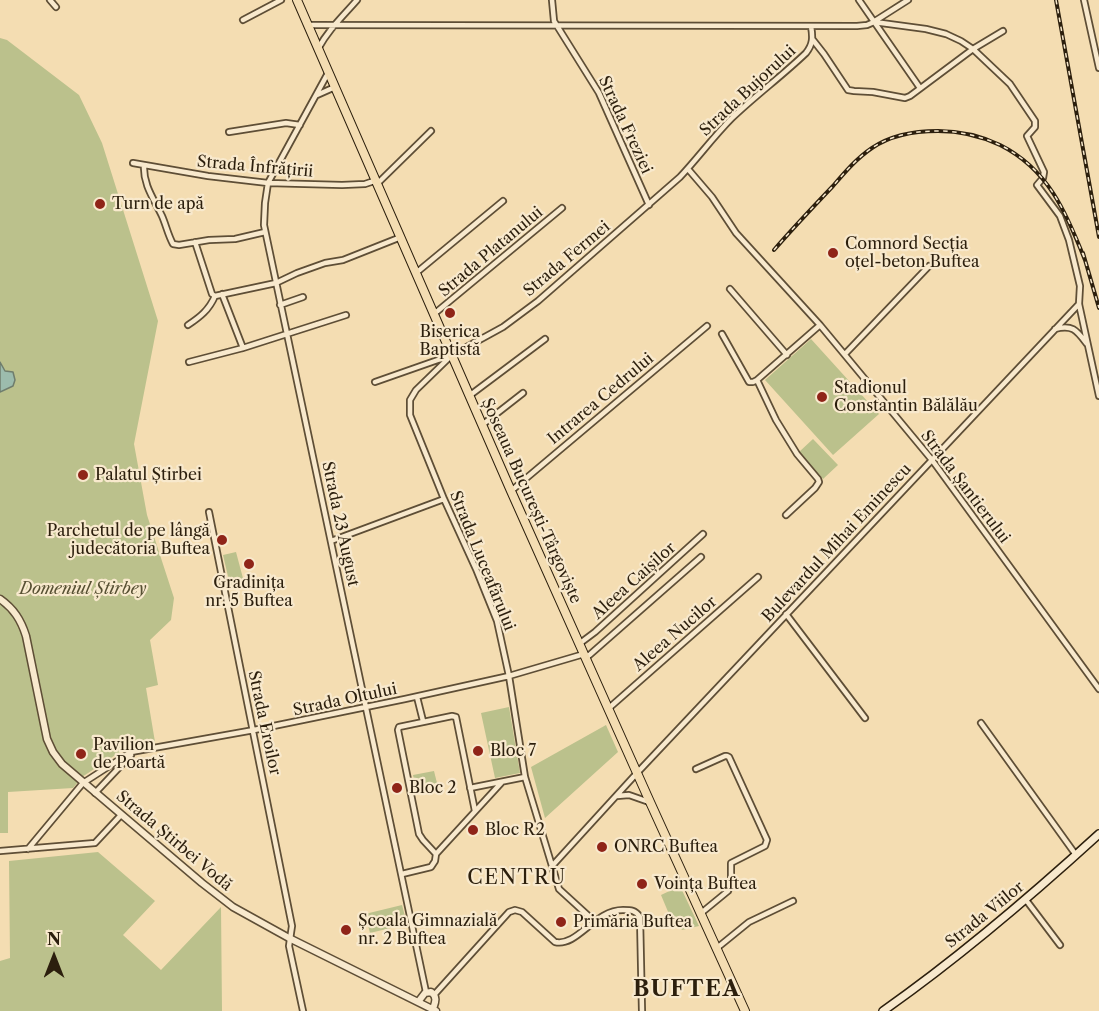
<!DOCTYPE html>
<html>
<head>
<meta charset="utf-8">
<style>
  body { margin:0 }
  #map { position:relative; width:1099px; height:1011px; overflow:hidden; background:#f4ddb2; font-family:"Libre Caslon Text",serif }
  canvas { display:block }
  .north { position:absolute; left:24px; top:927px; width:60px; height:60px; -webkit-text-stroke:4px #f8e9cd; paint-order:stroke; rotate:0deg; font-size:16px; font-weight:700; line-height:24px; text-align:center; color:#2c1f0d }
  .north::after { content:''; display:block; margin:auto; width:21px; height:27px; background:#2c1f0d; clip-path:polygon(50% 0,100% 100%,50% 72%,0 100%) }
</style>
</head>
<body>
<div id="map">
<canvas width="1099" height="1011"></canvas>
<div class="north">N</div>
</div>
<script>
const c = document.querySelector('canvas').getContext('2d');
c.lineJoin = 'round';
function paint(path, color) {
  c.fillStyle = color;
  c.fill(path, 'evenodd');
}
function trace(path, color, width, dash) {
  c.strokeStyle = color;
  c.lineWidth = width;
  c.lineCap = dash ? 'butt' : 'round';
  c.setLineDash(dash || []);
  c.stroke(path);
}
function label(font, color, halo, rows, align = 'center') {
  c.font = font + ' "Libre Caslon Text",serif';
  c.lineWidth = 4.5;
  c.setLineDash([]);
  c.textBaseline = 'middle';
  c.strokeStyle = halo;
  c.fillStyle = color;
  for (const [text, x, y, turn = 0] of rows) {
    c.save();
    c.translate(x, y);
    c.rotate((+turn || 0) * Math.PI / 180);
    c.textAlign = isNaN(turn) ? turn : align;
    if (halo) c.strokeText(text, 0, 0);
    c.fillText(text, 0, 0);
    c.restore();
  }
}
paint(new Path2D(`
  M0,38L7,40L79,95L102,143L158,321L134,444L147,515L174,598L171,620L150,640L158,685L146,688L155,742L129,746L82,777L73,788L8,792V833H0Z
  M811,339L879,414L833,455L765,380Z
  M813,439L838,465L823,479L799,452Z
  M236,552L244,582L230,585L223,555Z
  M509,707L520,773L495,778L481,713Z
  M606,725L618,752L545,818L531,767Z
  M434,771L437,783L416,788L413,775Z
  M98,852L155,901L123,935L161,970L221,907L222,1011H0V961L10,958L9,861Z
  M680,886L699,926L682,930L679,925L674,926L661,895Z
  M402,905L407,924L370,933L365,914Z`), '#bbc18c');
const water = new Path2D(`
  M0,362L5,371L13,372L15,380L13,386L0,392Z`);
paint(water, '#9cbcad');
trace(water, '#6f7d6d', 1.5);
const minor = new Path2D(`
  M50,0L56,7
  M552,0L554,21L599,93L649,205
  M859,0L920,88
  M1084,0L1099,68
  M243,20L281,0
  M875,21L908,0
  M308,25L857,26L867,25L874,22L926,29L946,34L961,41L973,49L1010,84L1035,121V127L1027,136L1044,172L1043,178L1037,185L1060,216L1069,240L1080,286L1079,304L1099,396
  M813,40L824,54L848,90L854,91L873,92L905,98L910,96L973,49L1003,31
  M318,49C328,30 343,16 357,0
  M328,73L268,183L265,203L264,225L426,992
  M317,95L335,87
  M229,132L286,123L300,125
  M133,163L208,176L268,183L342,185L365,184L377,180
  M144,165C143,185 154,199 162,216C166,225 168,235 173,244L179,245L209,240L235,239L265,232
  M688,169L712,197L736,233L820,325L932,460L1099,689
  M378,183L431,131
  M195,242L212,294L215,296L276,283L297,273L325,263L343,260L401,237
  M416,273L503,201
  M730,289L787,355
  M222,294L243,348
  M280,305L303,297
  M434,314L562,208
  M188,325C200,317 209,310 215,296
  M1055,329C1073,324 1077,331 1087,344
  M722,334L749,382H753L757,380
  M845,354L929,266
  M452,355L416,390L410,400V415L444,499L476,569L497,621L509,676L525,777L559,889L594,921
  M189,362L243,348L346,315
  M757,380L776,420L797,454L818,479L819,482L815,488L786,515
  M757,380L820,325
  M375,382L452,355L503,327L538,301L680,177C698,158 713,137 732,118C756,95 782,76 806,53C813,44 813,38 811,26
  M469,396L545,339
  M482,425L523,393
  M511,491L707,326
  M209,512L292,926L289,946L303,1011
  M331,541L444,499
  M786,614L865,718
  M579,644L595,632L703,534
  M586,658L701,557
  M417,697L423,721
  M609,708L758,577
  M981,723L1076,855
  M696,769L725,756H727L729,757L767,840L765,846L731,863V883L728,891L700,914
  M470,788L525,777
  M95,793L131,755
  M617,796L629,795L649,802
  M28,849L83,783L131,752L254,730L405,699L509,676L584,654
  M0,851L95,843L121,815
  M436,854L423,840L419,834L398,730L399,727L452,716L456,717L475,811
  M553,865L637,773L1079,304
  M402,874L431,867L435,861L436,854L502,782
  M1026,900L1060,945
  M717,948L749,922L793,901
  M434,995L509,912L515,910L522,912L555,942C578,947 594,910 623,910C631,910 635,910 640,917L642,1011`);
const tertiary = new Path2D(`
  M0,599C14,609 21,620 26,636L47,739L53,752L62,764L202,883L233,907L289,938L436,1011
  M418,1002L425,993L431,992C438,997 435,1003 433,1009`);
const secondary = new Path2D(`
  M883,1011C960,957 1030,897 1099,834`);
const primary = new Path2D(`
  M297,0L511,491L650,802L745,1011`);
trace(minor, '#5e4e36', 8);
trace(tertiary, '#5e4e36', 9);
trace(secondary, '#2c1f0d', 10);
trace(primary, '#2c1f0d', 10);
trace(minor, '#f8e9cd', 4.5);
trace(tertiary, '#f8e9cd', 6);
trace(secondary, '#f8e9cd', 7);
trace(primary, '#f4ddb2', 8);
const rail = new Path2D(`
  M1056,0L1099,237
  M774,250C793,228 813,207 833,186C845,172 857,158 872,148C891,135 915,131 938,131C959,131 981,136 1000,145C1048,169 1066,212 1085,260
  M1083,253L1099,308`);
trace(rail, '#2c1f0d', 4);
trace(rail, '#f8e9cd', 1.5, [4.5]);
for (const [x, y, r, color] of [
  [100,204,6,"#8f2418"],
  [833,253,6,"#8f2418"],
  [450,313,6,"#8f2418"],
  [822,397,6,"#8f2418"],
  [83,475,6,"#8f2418"],
  [222,540,6,"#8f2418"],
  [249,564,6,"#8f2418"],
  [478,751,6,"#8f2418"],
  [81,754,6,"#8f2418"],
  [397,788,6,"#8f2418"],
  [473,830,6,"#8f2418"],
  [602,847,6,"#8f2418"],
  [642,884,6,"#8f2418"],
  [561,922,6,"#8f2418"],
  [346,930,6,"#8f2418"]
]) {
  const dot = new Path2D();
  dot.arc(x, y, r, 0, 2 * Math.PI);
  c.fillStyle = color;
  c.fill(dot);
  trace(dot, '#f8e9cd', 2);
}
label('16px', '#2c1f0d', '#f8e9cd', [
  ["Strada Bujorului",748,91,-43],
  ["Strada Freziei",625,125,65],
  ["Strada Înfrățirii",255,167,5],
  ["Strada Platanului",491,252,-40],
  ["Strada Fermei",567,259,-40],
  ["Intrarea Cedrului",601,399,-40],
  ["Strada Șantierului",965,487,53],
  ["Șoseaua București-Târgoviște",531,501,66],
  ["Strada 23 August",340,524,78],
  ["Bulevardul Mihai Eminescu",837,543,-47],
  ["Strada Luceafărului",482,561,68],
  ["Aleea Caișilor",634,581,-42],
  ["Aleea Nucilor",675,634,-41],
  ["Strada Oltului",345,700,-12],
  ["Strada Eroilor",264,723,78],
  ["Strada Știrbei Vodă",174,841,40],
  ["Strada Viilor",985,915,-39]
]);
label('16px', '#2c1f0d', '#f8e9cd', [
  ["Turn de apă",112,204],
  ["Comnord Secția",845,244],
  ["oțel-beton Buftea",845,262],
  ["Biserica",450,332,"center"],
  ["Baptistă",450,350,"center"],
  ["Stadionul",834,388],
  ["Constantin Bălălău",834,406],
  ["Palatul Știrbei",95,475],
  ["Parchetul de pe lângă",210,531,"right"],
  ["judecătoria Buftea",210,549,"right"],
  ["Gradinița",249,583,"center"],
  ["nr. 5 Buftea",249,601,"center"],
  ["Pavilion",93,745],
  ["de Poartă",93,763],
  ["Bloc 7",490,751],
  ["Bloc 2",409,788],
  ["Bloc R2",485,830],
  ["ONRC Buftea",614,847],
  ["Voința Buftea",654,884],
  ["Școala Gimnazială",358,921],
  ["nr. 2 Buftea",358,939],
  ["Primăria Buftea",573,922]
], 'left');
label('italic 16px', '#575033', '#f8e9cd', [
  ["Domeniul Știrbey",83,589]
]);
c.letterSpacing = '1.5px';
label('20px', '#2c1f0d', '#f8e9cd', [
  ["CENTRU",517,878]
]);
c.letterSpacing = '0px';
c.letterSpacing = '1.5px';
label('bold 22px', '#2c1f0d', '#f8e9cd', [
  ["BUFTEA",687,990]
]);
c.letterSpacing = '0px';
</script>
</body>
</html>
